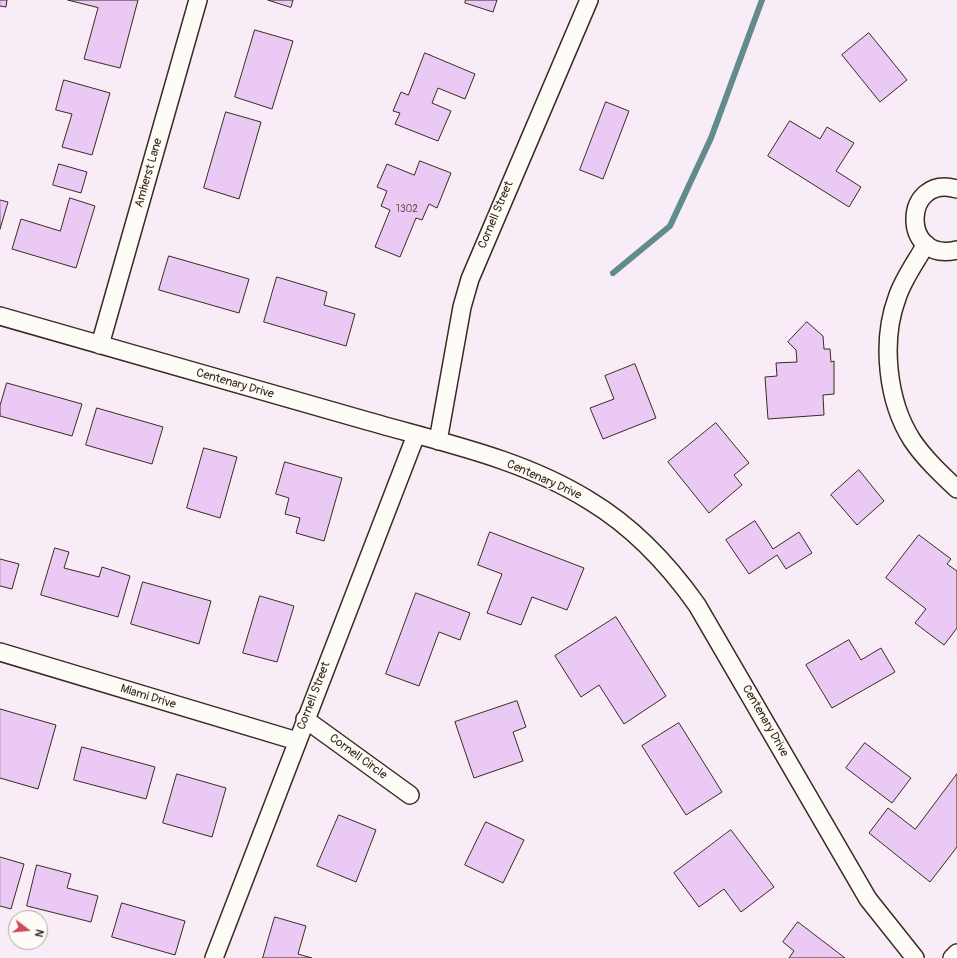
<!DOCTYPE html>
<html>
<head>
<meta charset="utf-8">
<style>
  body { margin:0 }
  #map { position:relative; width:957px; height:958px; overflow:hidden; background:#f8edf6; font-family:Pangolin,sans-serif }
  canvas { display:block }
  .north { position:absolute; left:8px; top:910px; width:40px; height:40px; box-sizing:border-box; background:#fdfcf7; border:1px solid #afa8a0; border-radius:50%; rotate:106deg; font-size:11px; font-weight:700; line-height:16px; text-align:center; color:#3b2a1e }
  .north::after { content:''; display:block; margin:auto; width:14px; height:18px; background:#d1495b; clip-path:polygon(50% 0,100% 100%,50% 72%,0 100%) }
</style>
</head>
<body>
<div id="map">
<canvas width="957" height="958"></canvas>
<div class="north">N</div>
</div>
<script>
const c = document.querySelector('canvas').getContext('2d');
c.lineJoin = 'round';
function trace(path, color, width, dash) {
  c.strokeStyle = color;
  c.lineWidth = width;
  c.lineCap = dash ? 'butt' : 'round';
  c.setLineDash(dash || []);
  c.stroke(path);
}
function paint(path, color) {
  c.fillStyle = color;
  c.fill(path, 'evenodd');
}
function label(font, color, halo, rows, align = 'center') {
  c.font = font + ' Pangolin,sans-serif';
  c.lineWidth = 3;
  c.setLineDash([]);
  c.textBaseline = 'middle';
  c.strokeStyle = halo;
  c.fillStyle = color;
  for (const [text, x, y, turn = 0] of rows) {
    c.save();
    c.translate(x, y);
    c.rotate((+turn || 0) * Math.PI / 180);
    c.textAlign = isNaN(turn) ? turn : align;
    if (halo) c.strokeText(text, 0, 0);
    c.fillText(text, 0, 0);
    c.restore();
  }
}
trace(new Path2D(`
  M613,273L670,226L711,138L762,0`), '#618b8c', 6);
const building = new Path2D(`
  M0,0H7L6,7L0,6Z
  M68,0H138L120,68L84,59L98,8Z
  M268,0H293L291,7Z
  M466,0H497L493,12L465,3Z
  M255,30L293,41L272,109L235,97Z
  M869,33L907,80L880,102L842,55Z
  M425,53L475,74L465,99L438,88L432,103L451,111L438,141L395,124L400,113L393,111L401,92L408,95Z
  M64,80L110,93L92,155L62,147L72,114L56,110Z
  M606,102L629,111L603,179L580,170Z
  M226,112L261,122L239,199L204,188Z
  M790,121L820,139L827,127L854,143L836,171L861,187L849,207L768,156Z
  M420,161L451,173L437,208L429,204L422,220L416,218L400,257L375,247L390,210L381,206L387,191L377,187L387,164L414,175Z
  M59,164L87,172L81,193L53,185Z
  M70,198L95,206L76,268L12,249L21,219L60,231Z
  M0,200L8,202L0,229Z
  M169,256L249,279L239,313L159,290Z
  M277,277L327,292L324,305L355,314L346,346L264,322Z
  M807,322L823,336L824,349H830L831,362L834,361V394L823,395L824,415L768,419L765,377L777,376L776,363L797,362L796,350L788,342Z
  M635,364L656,418L603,439L590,408L614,399L605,376Z
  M7,383L82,404L72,436L0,416V406Z
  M97,408L163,427L152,464L86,445Z
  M716,423L749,463L734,475L742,485L709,513L668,462Z
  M204,448L237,457L220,518L187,508Z
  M285,462L342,478L324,541L296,533L300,518L285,514L289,498L276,494Z
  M859,470L884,501L857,525L831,495Z
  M755,521L773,549L799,532L812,553L786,569L777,555L749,574L726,540Z
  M490,532L584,568L567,610L532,597L521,625L487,613L502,574L478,565Z
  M919,535L951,559L947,564L957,571V628L944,645L915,623L926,609L886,578Z
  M55,548L69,552L64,568L99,577L102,567L130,576L118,617L41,595Z
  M0,559L19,564L12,589L0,586Z
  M143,582L211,601L199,644L131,624Z
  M416,593L470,613L460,640L439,632L419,686L386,674Z
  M260,596L294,606L277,662L243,653Z
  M616,617L666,696L624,724L599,685L581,697L555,656Z
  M849,640L861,660L881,648L895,672L832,708L806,665Z
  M517,701L526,727L513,732L523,761L474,778L455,722Z
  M0,709L56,725L38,789L0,778Z
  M679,723L722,792L686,815L642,746Z
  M865,743L911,778L892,803L846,768Z
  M82,747L155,767L146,799L74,780Z
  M177,774L226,788L212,837L163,823Z
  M957,774V847L930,882L869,833L888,808L915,829Z
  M339,815L376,830L356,882L317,866Z
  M486,822L524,840L503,883L465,865Z
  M731,830L774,887L741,912L724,889L699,907L674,873Z
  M0,857L24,864L11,909L0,906Z
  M37,865L71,874L67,888L98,896L91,922L27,906Z
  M122,903L185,921L175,955L112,937Z
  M275,917L306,926L298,954L312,958H263Z
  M798,922L845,958H789L794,951L783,942Z`);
paint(building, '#ebc9f5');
trace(building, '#3b2a1e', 1);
const street = new Path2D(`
  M957,189C902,173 900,264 957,250
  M926,244C916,262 903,279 897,298C881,341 887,401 912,440C924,458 941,474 957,489
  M0,316C119,351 238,385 357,418C435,441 520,457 590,501C633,527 668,564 697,605L868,899L915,958
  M100,345L198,0
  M438,441L462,307L470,279L589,0
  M0,652L297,741
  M305,719L410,795
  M214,958L416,435
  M952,958L957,953`);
trace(street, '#3b2a1e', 20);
trace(street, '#fdfcf7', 17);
label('10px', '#675254', null, [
  ["1302",407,209]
]);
label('12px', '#3b2a1e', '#fdfcf7', [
  ["Amherst Lane",149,173,-74],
  ["Cornell Street",496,215,-67],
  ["Centenary Drive",235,384,16],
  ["Centenary Drive",544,480,24],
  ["Cornell Street",314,696,-69],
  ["Miami Drive",148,697,17],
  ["Centenary Drive",765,721,60],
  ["Cornell Circle",358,757,36]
]);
</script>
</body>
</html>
